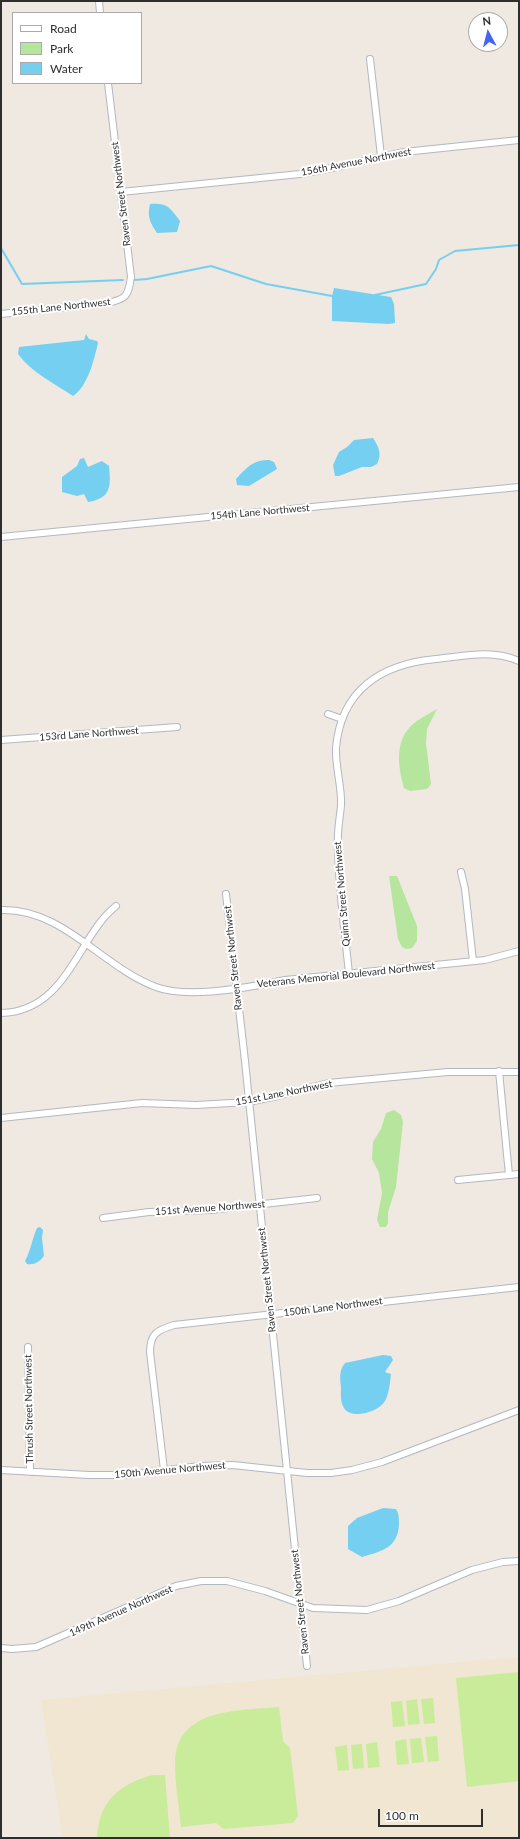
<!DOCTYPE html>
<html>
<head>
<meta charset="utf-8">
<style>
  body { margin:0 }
  #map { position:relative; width:520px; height:1839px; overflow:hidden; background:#efe9e1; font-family:Lato,sans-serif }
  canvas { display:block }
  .frame { position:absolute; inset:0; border:2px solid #2e2e2e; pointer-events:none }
  .legend { position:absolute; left:12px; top:12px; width:130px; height:72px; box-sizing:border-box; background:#fff; border:1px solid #ababab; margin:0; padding:5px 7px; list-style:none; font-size:12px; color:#2e2e2e }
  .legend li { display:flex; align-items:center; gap:8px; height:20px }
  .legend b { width:20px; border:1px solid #ababab }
  .north { position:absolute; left:468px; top:12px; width:40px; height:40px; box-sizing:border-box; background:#fff; border:1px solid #ababab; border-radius:50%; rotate:353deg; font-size:11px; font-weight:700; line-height:16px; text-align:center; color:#2e2e2e }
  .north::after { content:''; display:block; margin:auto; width:14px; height:18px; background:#4264fb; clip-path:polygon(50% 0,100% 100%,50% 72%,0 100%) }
  .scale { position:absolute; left:378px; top:1809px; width:105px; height:18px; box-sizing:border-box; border:2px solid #2e2e2e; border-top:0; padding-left:5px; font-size:12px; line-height:14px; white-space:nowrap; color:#2e2e2e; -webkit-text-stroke:3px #fff; paint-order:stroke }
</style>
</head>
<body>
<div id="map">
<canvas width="520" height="1839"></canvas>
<div class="frame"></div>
<ul class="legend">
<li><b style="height:5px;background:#fff"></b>Road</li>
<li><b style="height:11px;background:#b6e59e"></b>Park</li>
<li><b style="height:11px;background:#75cff0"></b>Water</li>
</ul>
<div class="north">N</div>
<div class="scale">100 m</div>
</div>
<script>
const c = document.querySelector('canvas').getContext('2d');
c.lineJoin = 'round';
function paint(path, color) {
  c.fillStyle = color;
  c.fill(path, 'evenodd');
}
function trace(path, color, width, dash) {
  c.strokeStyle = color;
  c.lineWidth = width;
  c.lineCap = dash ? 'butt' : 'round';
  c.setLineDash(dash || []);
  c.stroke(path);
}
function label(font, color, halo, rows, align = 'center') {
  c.font = font + ' Lato,sans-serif';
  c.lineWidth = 4;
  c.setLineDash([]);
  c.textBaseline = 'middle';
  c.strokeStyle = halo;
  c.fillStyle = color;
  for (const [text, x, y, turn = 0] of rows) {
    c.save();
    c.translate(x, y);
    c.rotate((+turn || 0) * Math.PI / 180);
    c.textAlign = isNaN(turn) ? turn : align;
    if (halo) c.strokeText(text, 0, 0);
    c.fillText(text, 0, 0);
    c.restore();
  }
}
paint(new Path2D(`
  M519,1657V1838H63L41,1700Z`), '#f0e6d1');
paint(new Path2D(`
  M437,709L427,729L426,743L431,784L427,789L410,791L404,788C398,766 394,741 413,724C420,718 429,714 437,709Z
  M389,876H397L417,926V941L412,948L406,949L402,947L398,939Z
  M394,1110L401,1115L403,1122L396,1187L388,1212V1223L386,1227H380L377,1220L382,1193L379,1173L372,1159L373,1142L381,1129L386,1113Z`), '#b6e59e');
paint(new Path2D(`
  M519,1672V1781L467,1787L456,1678Z
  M433,1698L435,1723L424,1724L421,1699Z
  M417,1699L420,1724L408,1725L406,1701Z
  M402,1701L405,1726L393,1727L391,1702Z
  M279,1707L283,1741L290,1748L298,1816L293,1823L224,1829L216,1823L181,1827C179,1806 175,1784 175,1763C176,1707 240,1711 279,1707Z
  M437,1736L439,1761L428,1762L425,1737Z
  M421,1738L424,1762L412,1763L410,1739Z
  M406,1739L409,1764L397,1765L395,1741Z
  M377,1742L380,1767L368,1768L366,1744Z
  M362,1744L364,1768L353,1769L351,1745Z
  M347,1745L349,1770L338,1771L335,1747Z
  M153,1775H165L170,1838H97C99,1801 119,1784 153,1775Z`), '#c9ec9a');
paint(new Path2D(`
  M150,204C168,203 169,207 180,221L177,232L157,233C150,222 147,217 150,204Z
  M334,288L391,297L394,304L395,323L389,324L332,321V296Z
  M86,334L89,339L97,341L98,343C94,360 88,386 73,396C54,383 32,373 18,354L19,347L84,340Z
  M373,438C379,447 382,454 377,464L371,467H362L339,476H335L333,465L339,452L347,447L354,440Z
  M84,458L88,467L102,461L109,466C111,487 111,498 88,502L84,494L77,496L62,492V477L77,466L80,459Z
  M269,460L274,462L277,469L249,486L237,485L236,479C246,468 254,459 269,460Z
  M40,1227L43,1230L42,1238L44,1256C39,1262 35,1265 27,1264L25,1261C31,1250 32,1239 37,1228Z
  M383,1355L391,1356L393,1360L385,1372L391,1374C390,1383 389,1394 385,1401C379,1412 351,1420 344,1408C340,1402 341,1393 341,1387C340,1378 339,1370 345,1363Z
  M383,1508L396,1509C399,1514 399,1518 399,1524C398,1548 382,1551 362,1557L348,1549V1526L357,1518Z`), '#75cff0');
trace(new Path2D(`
  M1,248L22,284L123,280
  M134,280L147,279L211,266L266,284L332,296
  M375,295L426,284L436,269L439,260L455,251L519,245`), '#75cff0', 2);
const street = new Path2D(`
  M99,1L100,13
  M370,59L381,156
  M121,192L300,174L332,168L404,152L519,140
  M1,314L107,303C127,299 128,296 131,277L108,83
  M1,537L519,487
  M328,714L342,719
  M1,740L177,727
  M461,872L465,889L473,961
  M226,894L245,1061L307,1666
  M1,910C63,908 102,967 156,987C187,999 252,987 285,980L485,960L519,951
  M349,974C345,931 338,887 338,844C337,831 340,818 341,805C342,787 335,766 336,748C341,690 381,664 436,659C464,656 492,649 519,661
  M1,1013C56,1012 72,960 99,924C104,917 110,911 116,906
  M499,1071L509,1175
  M1,1118L142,1103L196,1105L248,1102L278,1096L328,1083L448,1072H519
  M458,1180L519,1174
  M103,1218L149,1212L210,1210L317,1198
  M28,1347L30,1472
  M1,1470L89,1475H125L200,1466L233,1465L307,1473H331L352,1470L382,1462L519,1410
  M164,1470L150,1352C150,1334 157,1330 174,1325L519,1287
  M1,1648L12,1649L36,1647L176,1586L201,1581H227L265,1591L313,1608L367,1610L399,1601L472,1570L503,1562L519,1561`);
trace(street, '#b4b7c1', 8);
trace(street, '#fff', 6);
label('10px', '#2e2e2e', '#fff', [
  ["156th Avenue Northwest",356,162,-11],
  ["Raven Street Northwest",121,194,-97],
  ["155th Lane Northwest",61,307,-6],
  ["154th Lane Northwest",260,512,-5],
  ["153rd Lane Northwest",89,734,-4],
  ["Quinn Street Northwest",342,894,-95],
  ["Raven Street Northwest",233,958,-96],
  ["Veterans Memorial Boulevard Northwest",346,975,-6],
  ["151st Lane Northwest",284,1093,-11],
  ["151st Avenue Northwest",210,1208,-4],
  ["Raven Street Northwest",267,1280,-96],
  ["150th Lane Northwest",333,1307,-7],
  ["Thrush Street Northwest",29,1409,-91],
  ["150th Avenue Northwest",170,1470,-5],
  ["Raven Street Northwest",300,1602,-96],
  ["149th Avenue Northwest",121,1611,-24]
]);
</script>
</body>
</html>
